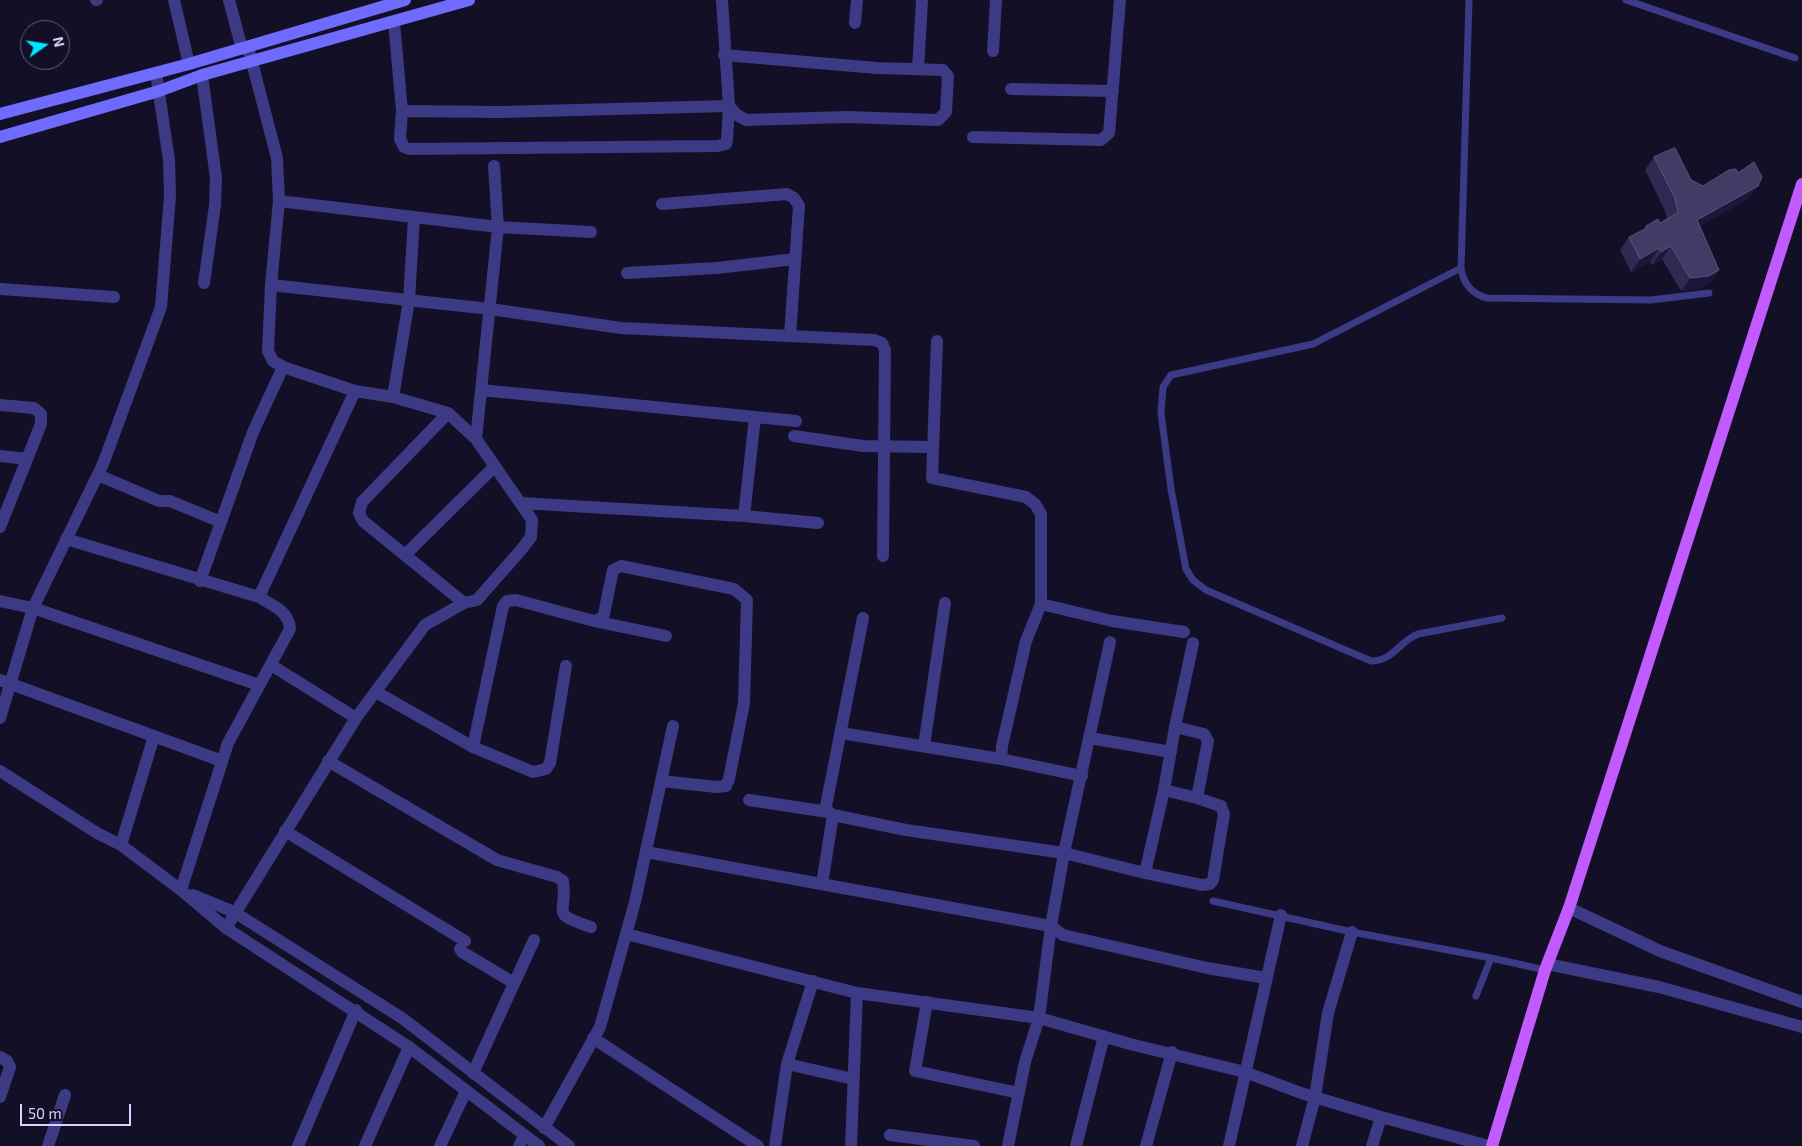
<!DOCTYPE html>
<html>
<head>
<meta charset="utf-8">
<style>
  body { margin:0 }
  #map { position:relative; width:1802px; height:1146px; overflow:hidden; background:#130f26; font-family:"Exo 2",sans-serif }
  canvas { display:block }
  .north { position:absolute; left:20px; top:20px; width:50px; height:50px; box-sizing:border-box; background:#130f26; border:1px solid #625e7d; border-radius:50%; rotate:77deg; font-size:14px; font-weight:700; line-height:20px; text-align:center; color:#d9d4ff }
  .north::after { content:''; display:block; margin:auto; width:18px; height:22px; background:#00e5ff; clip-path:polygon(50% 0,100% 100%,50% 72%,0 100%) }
  .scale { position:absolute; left:20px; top:1104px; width:111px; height:22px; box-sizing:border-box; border:2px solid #d9d4ff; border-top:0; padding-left:6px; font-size:15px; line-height:18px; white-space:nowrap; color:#d9d4ff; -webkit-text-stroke:4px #130f26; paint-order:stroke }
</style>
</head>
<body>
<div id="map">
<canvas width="1802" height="1146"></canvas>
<div class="north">N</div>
<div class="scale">50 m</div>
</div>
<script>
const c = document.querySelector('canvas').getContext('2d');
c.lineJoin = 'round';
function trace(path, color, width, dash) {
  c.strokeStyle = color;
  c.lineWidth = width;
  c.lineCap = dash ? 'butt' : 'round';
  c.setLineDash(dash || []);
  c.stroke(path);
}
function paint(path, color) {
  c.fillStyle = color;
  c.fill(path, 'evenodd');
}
trace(new Path2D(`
  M1469,0L1461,268C1463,283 1472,294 1487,298L1651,300L1709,293
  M1626,0L1795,58
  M1461,268L1313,344L1171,375L1163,387L1161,413L1171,489L1186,569L1193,580L1206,590L1371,661C1395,660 1398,642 1418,634L1502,618
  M1213,901L1352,932L1491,958
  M1476,996L1491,958L1545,970`), '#3d3a85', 7);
trace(new Path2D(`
  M96,0H97
  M174,0L189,64
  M229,0L242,49
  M722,0L729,106L737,115L746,120L846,117L938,120L946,112L948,76L943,70L877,68L724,55
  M394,22L402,111L400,139L404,147L409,149L718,146L726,144L727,140L729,106L501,112L402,111
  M855,23L857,0
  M993,51L996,0
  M918,69L922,0
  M156,73L169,160L170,196L161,307L103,464L33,608L259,685
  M202,75L216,178L215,205L204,283
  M1011,89L1113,91
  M973,137L1101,140L1109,133L1120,0
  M494,166L498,227L591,232
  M279,201L498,227L476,439
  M662,204L787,194L794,198L799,206L790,336
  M627,273L717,268L795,259
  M271,285L490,309L621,328L874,340L882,343L885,350L883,556
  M0,289L114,297
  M937,341L932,478L1026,497L1035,504L1041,514V604L1026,641L1002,746L1001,759L1082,776
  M481,390L796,421
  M355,391L393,397L448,413
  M393,397L409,300L414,217
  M0,405L34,408L41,414V424L0,527
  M794,436L863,446L932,447
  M0,456L27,459
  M98,475L159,501H170L221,522
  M520,503L744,516L755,417
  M744,516L818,523
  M66,539L259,597
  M405,555L495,466
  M200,581L253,432L283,367L273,361L268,351L271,285L279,201L277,158L248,47
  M0,601L33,608L0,718
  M1041,604L1112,621L1184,632
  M863,618L826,806L828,812L833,815L906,830L1064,853L1145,873L1164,790L1175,727L1204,734L1208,741L1197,798L1164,790
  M594,621L666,636
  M1110,642L1064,853L1051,926L1063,935L1207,968L1266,978
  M271,665L356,718
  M0,680L222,761
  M376,692L473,747L533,772L546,769L550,763L566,666
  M1175,727L1193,643
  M841,733L1001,759
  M1090,738L1171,752
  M924,746L945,603
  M473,747L503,606L507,601L516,600L594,621L602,618L604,614L613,570L621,566L734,589L747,600L744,703L729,779L726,786L717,787L661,781
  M328,761L497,860L557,877L563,881C568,916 548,912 591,927
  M749,800L828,812
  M285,831L465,941
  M121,845L154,736
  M646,852L1051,926L1039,1018L1025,1062L1008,1146
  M1145,873L1202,885L1210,884L1213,880L1224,814L1221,806L1197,798
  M822,884L833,815
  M181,890L228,743L290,629C289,611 273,606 259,597L355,391L283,367
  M1569,908L1660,951L1802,1002
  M226,928L356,718L425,625L464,603L363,521L359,513L362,502L448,413L476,439L532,520L531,537L521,550L477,600L464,603
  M626,934L857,993
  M460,949L462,952L514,983
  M1547,964L1659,987L1802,1027
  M927,1002L915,1071L1019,1093
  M593,1038L758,1146
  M0,1057L7,1061L10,1067L0,1097
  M787,1064L853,1079
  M473,1073L534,940
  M544,1128L600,1027L635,902L673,726
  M890,1135L974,1146
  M48,1146L65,1095
  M298,1146L356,1010
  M365,1146L409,1047
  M440,1146L466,1091
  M519,1146L524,1136
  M775,1146L787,1064L813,981
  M851,1146L857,993L1039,1018L1130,1044L1245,1072L1301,1093L1381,1117L1489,1146
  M1076,1146L1104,1036
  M1146,1146L1172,1052
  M1229,1146L1281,915
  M1302,1146L1315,1097L1328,1013L1352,932
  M1372,1146L1381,1117`), '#3d3a85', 12);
trace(new Path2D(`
  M0,771L97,833L121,845L181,890L226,928L409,1047L539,1146
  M193,895L234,912L402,1018L569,1146`), '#3d3a85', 12);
trace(new Path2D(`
  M0,114L189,64L405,0
  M0,137L159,91L202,75L469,0`), '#6f6bff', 12);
trace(new Path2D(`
  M1492,1146L1545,970L1569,908L1802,184`), '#c25bff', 12);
paint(new Path2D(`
  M1654,157L1703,186L1738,173L1758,186L1748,199L1700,226L1710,283L1700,289L1681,291L1662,259L1652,265L1650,262L1631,272L1620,250L1629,237L1644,230L1646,226L1660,223L1667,219L1665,211L1645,170Z`), '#312854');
paint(new Path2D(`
  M1758,186L1748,199L1687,233L1697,220Z
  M1671,246L1662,259L1652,265L1661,252Z
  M1659,248L1650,262L1631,272L1640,259Z
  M1719,270L1710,283L1700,289L1681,291L1690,278Z`), '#1d163a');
const building = new Path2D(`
  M1675,148L1691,180L1703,186L1729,170L1736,169L1738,173L1754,162L1762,177L1758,186L1697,220L1719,270L1709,276L1690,278L1671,246L1661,252L1659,248L1640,259L1629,237L1647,228L1646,226L1658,219L1660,223L1678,213L1675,198L1654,157Z`);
paint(building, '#433a66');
trace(building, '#5a527e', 1);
</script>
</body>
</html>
